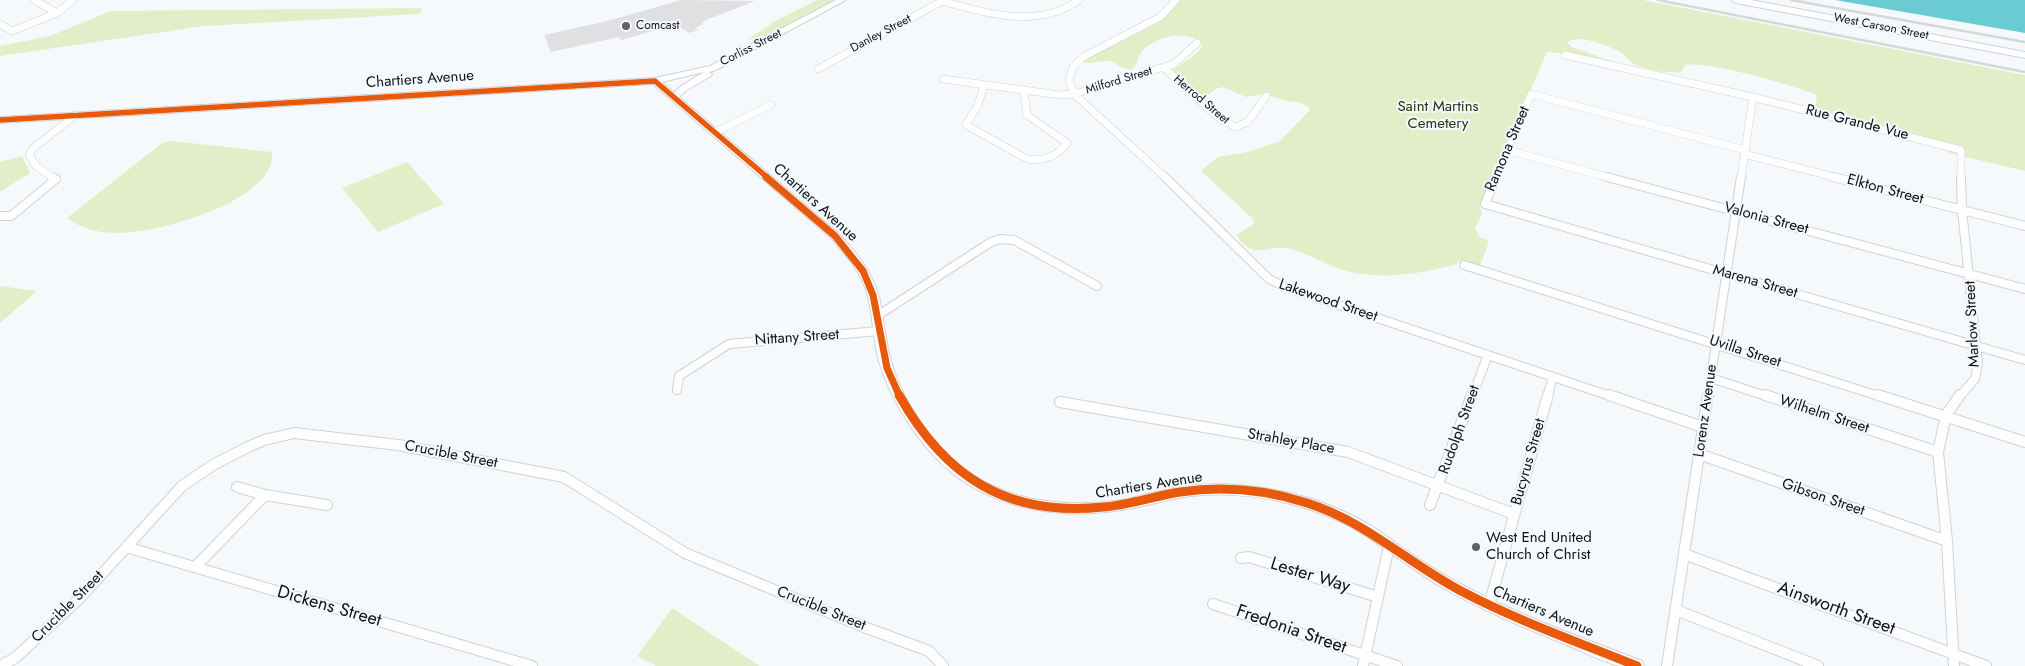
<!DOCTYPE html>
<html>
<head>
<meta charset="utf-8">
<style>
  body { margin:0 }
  canvas { display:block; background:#f6f9fc }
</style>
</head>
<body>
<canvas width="2025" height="666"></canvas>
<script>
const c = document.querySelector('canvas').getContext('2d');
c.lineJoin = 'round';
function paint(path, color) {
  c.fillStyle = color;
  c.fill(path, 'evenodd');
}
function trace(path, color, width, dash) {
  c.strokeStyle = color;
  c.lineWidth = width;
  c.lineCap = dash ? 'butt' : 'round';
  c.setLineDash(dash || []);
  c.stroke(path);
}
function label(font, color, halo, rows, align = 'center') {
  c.font = font + ' Jost,sans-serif';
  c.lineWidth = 4;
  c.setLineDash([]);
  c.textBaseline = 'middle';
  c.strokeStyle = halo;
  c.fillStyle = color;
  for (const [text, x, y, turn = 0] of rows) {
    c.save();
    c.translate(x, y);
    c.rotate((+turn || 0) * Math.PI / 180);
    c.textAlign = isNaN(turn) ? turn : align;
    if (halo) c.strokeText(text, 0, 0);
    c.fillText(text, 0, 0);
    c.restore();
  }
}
paint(new Path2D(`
  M817,0H835L764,37L747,40L777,20Z
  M1180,0H1643L2025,75V171L1949,153L1945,149L1817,116L1815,109L1817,95C1791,85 1710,61 1685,65L1682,72C1669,74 1649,70 1636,65C1630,62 1627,57 1621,53C1611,46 1577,33 1567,43L1572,47L1622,65L1568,54L1547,52L1480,206L1482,214L1475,229L1480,237L1489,241L1480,266L1458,261L1457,264C1425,273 1388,279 1355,273C1333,269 1312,255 1290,249C1267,243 1255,263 1236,235L1254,224L1253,219L1201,171L1218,157L1247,152L1280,141L1309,111V107L1299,102L1286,101L1264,94L1246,97L1223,87L1216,89L1207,96L1200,97L1173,70L1197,53L1203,45C1188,28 1156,36 1142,51C1136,58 1139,65 1131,70C1121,70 1116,61 1107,61C1098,60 1091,66 1082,61L1164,18Z
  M422,8L419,14L204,26L0,56V46L50,36L111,11Z
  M172,141L272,152C278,201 155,234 117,233C99,233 82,229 67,218L162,143Z
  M22,156L30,173L0,192V162Z
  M407,162L444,204L378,232L342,188Z
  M0,286L37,291L0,323Z
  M672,608L760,666H656L637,656Z`), '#e2eec8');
paint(new Path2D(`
  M1835,0H2025V33Z`), '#6bcbd3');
paint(new Path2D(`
  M681,0L755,1L706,20L702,23L703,24L695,28L698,30L689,33L676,24L622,40L619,37L551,52L544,35L607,21Z`), '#e0dfe1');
const minorFar2 = new Path2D(`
  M34,0L57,13
  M942,1C986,14 1039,29 1079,0
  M0,24L12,31L57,13L73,0
  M1565,55L1753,97L1961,150V178
  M1164,68L1220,119L1235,127L1248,122L1266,96
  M818,69L944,0
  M943,79L1060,95L1074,94L1174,64L1197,43
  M984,85L978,105L966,125L1027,159C1042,162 1058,156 1067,143L1027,115L1024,91
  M715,132L771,105
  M1507,150L1611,178
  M1744,154L1838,178
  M54,178L36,166L29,155L33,148L76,115
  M1166,178L1074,94L1069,80L1073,67L1083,57L1160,17L1176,0
  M1496,178L1531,94L1745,150
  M1741,178L1753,97`);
const minorFar1 = new Path2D(`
  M1165,177L1269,279L1285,287L1613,397
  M1496,177L1485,204L2025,360
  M1607,177L2025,289
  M1833,177L2025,226
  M0,216H11L56,179L52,177
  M1464,265L1882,397
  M877,316L991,242L1000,239L1014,240L1097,286
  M1711,378L1769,397
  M677,390L679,376L729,344L878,331
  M1472,397L1488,355
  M1547,397L1553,377
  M1708,397L1741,177
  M1959,397L1975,379L1978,364L1962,210L1961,177`);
const minor = new Path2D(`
  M1609,395L1703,427
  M1765,395L1938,452
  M1878,395L2025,442
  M1060,402L1348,452L1514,514
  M1699,454L1947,541
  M265,495L327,505
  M1430,505L1472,395
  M126,547L532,666
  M1684,554L1986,666
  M1241,558L1249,557L1378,597
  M195,567L265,495L237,487
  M1213,604L1397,666
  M1489,605L1548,395
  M1676,610L1818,666
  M0,666L15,658L80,598L182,486L213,465L248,447L264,440L294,433L398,445L564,477L685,553L864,627L929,651L943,666
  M1363,666L1389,546
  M1667,666L1708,395
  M1954,666L1947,541L1938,452L1946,415L1960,395`);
const tertiary = new Path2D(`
  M836,0H846L716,70L709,72L712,74L711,76L687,90L679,97L839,234C856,252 872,272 879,297C884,318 885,340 891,361C902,400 930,443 963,468C1007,502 1067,508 1121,500C1143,496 1163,489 1185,486C1213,483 1242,484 1270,489C1306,495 1342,508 1373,527C1382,532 1389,539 1398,545C1420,560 1443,575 1466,587C1523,617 1583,638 1642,661L1644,666C1636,666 1627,666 1619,666C1600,661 1580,650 1562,643C1520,626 1477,608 1438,585C1413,570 1390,552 1366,536C1342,520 1314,510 1287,503C1256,495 1222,493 1191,496C1167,499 1144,507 1121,510C1065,519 1002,511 956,476C922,451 889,399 878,358C873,337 873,315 867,293C861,272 846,255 831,238L653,84L0,123V117L655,78L710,66ZM704,72L681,86L674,93L662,82Z`);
const primary = new Path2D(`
  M1731,0H1751L2025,52V58L1736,3Z`);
trace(minorFar2, '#d0d2d4', 8);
trace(minorFar1, '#d0d2d4', 10);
trace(minor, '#d0d2d4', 12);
trace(tertiary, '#d0d2d4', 2);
trace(primary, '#d0d2d4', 2);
trace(minorFar2, '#fefeff', 7);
trace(minorFar1, '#fefeff', 8);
trace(minor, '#fefeff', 10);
paint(tertiary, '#fefeff');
paint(primary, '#fefeff');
trace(new Path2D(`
  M1658,0L2025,72
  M1791,0L2025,42`), '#d6d7d7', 2.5);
trace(new Path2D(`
  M0,120L655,81L768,178`), '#e8590c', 5.5);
trace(new Path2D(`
  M766,177L835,236L863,271L873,295L887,368L900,397`), '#e8590c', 7);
trace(new Path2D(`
  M899,395C945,477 1007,517 1103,507C1129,505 1154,496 1180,492C1222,486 1267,490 1307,503C1365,521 1408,563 1461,591C1518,621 1578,642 1637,666`), '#e8590c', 9);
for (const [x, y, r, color] of [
  [626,26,5,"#606264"],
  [1476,547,5,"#606264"]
]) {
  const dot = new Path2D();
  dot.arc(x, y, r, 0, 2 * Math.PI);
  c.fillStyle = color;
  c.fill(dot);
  trace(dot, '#f4f9fe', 2);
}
label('12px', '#0f1112', '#f4f9fe', [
  ["Comcast",636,26]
], 'left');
label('12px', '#0f1112', '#f4f9fe', [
  ["West Carson Street",1881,27,11],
  ["Danley Street",881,34,-28],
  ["Corliss Street",751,48,-27],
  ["Milford Street",1119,81,-17],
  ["Herrod Street",1201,100,40]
]);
label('15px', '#0f1112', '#f4f9fe', [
  ["Chartiers Avenue",420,80,-4],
  ["Rue Grande Vue",1857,123,14],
  ["Ramona Street",1508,149,-67],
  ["Elkton Street",1885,190,15],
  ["Chartiers Avenue",815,203,42],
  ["Valonia Street",1766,219,15],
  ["Marena Street",1755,282,16],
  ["Lakewood Street",1328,301,19],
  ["Marlow Street",1973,324,-93],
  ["Nittany Street",797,338,-4],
  ["Uvilla Street",1745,352,18],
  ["Lorenz Avenue",1706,411,-82],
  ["Wilhelm Street",1824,415,18],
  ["Rudolph Street",1460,430,-70],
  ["Strahley Place",1291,442,10],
  ["Crucible Street",451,455,11],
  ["Bucyrus Street",1529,462,-74],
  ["Chartiers Avenue",1149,486,-9],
  ["Gibson Street",1823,498,19],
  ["Crucible Street",68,607,-45],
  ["Crucible Street",821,609,22],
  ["Chartiers Avenue",1543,612,23]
]);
label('15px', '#2b330f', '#f4f9fe', [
  ["Saint Martins",1438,107],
  ["Cemetery",1438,124]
]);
label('15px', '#0f1112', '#f4f9fe', [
  ["West End United",1486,538],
  ["Church of Christ",1486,555]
], 'left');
label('18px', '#0f1112', '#f4f9fe', [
  ["Lester Way",1310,576,17],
  ["Dickens Street",329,607,16],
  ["Ainsworth Street",1836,609,20],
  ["Fredonia Street",1291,630,19]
]);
</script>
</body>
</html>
